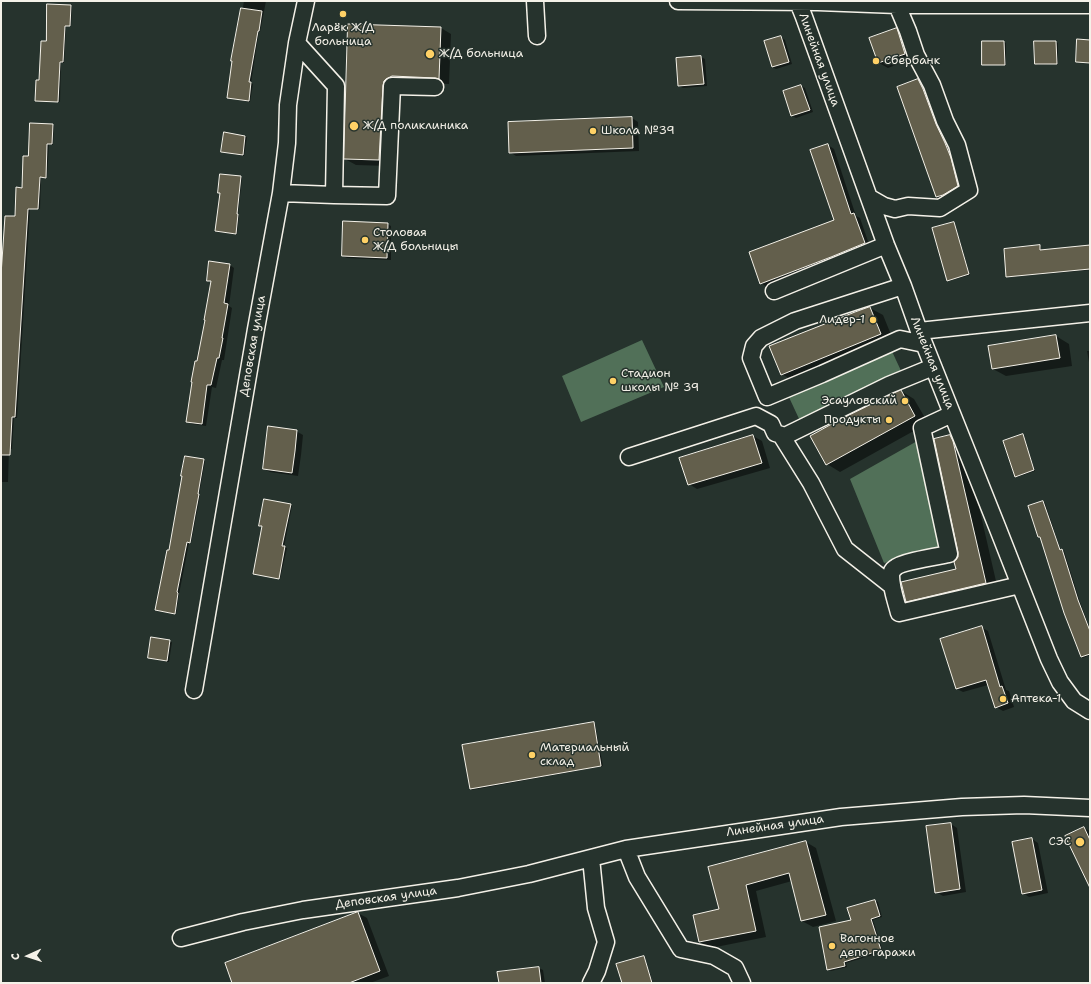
<!DOCTYPE html>
<html>
<head>
<meta charset="utf-8">
<style>
  body { margin:0 }
  #map { position:relative; width:1091px; height:984px; overflow:hidden; background:#26332d; font-family:"Shantell Sans",sans-serif }
  canvas { display:block }
  .frame { position:absolute; inset:0; border:2px solid #f4f1e8; pointer-events:none }
  .north { position:absolute; left:8px; top:936px; width:40px; height:40px; -webkit-text-stroke:3px #26332d; paint-order:stroke; rotate:267deg; font-size:11px; font-weight:700; line-height:16px; text-align:center; color:#f4f1e8 }
  .north::after { content:''; display:block; margin:auto; width:14px; height:18px; background:#f4f1e8; clip-path:polygon(50% 0,100% 100%,50% 72%,0 100%) }
</style>
</head>
<body>
<div id="map">
<canvas width="1091" height="984"></canvas>
<div class="frame"></div>
<div class="north">С</div>
</div>
<script>
const c = document.querySelector('canvas').getContext('2d');
c.lineJoin = 'round';
function paint(path, color) {
  c.fillStyle = color;
  c.fill(path, 'evenodd');
}
function trace(path, color, width, dash) {
  c.strokeStyle = color;
  c.lineWidth = width;
  c.lineCap = dash ? 'butt' : 'round';
  c.setLineDash(dash || []);
  c.stroke(path);
}
function label(font, color, halo, rows, align = 'center') {
  c.font = font + ' "Shantell Sans",sans-serif';
  c.lineWidth = 3;
  c.setLineDash([]);
  c.textBaseline = 'middle';
  c.strokeStyle = halo;
  c.fillStyle = color;
  for (const [text, x, y, turn = 0] of rows) {
    c.save();
    c.translate(x, y);
    c.rotate((+turn || 0) * Math.PI / 180);
    c.textAlign = isNaN(turn) ? turn : align;
    if (halo) c.strokeText(text, 0, 0);
    c.fillText(text, 0, 0);
    c.restore();
  }
}
paint(new Path2D(`
  M642,340L664,387L581,422L562,376Z
  M889,345L903,375L801,423L787,393Z
  M919,440L941,548L884,563L850,479Z`), '#517058');
paint(new Path2D(`
  M244,1H266L260,32L259,31L251,83L253,84L250,102L228,98Z
  M70,6L72,7L71,26H66L64,63H61L60,102L38,101L47,42Z
  M349,25L441,28L451,34L449,84L403,82L394,87L389,166L356,165L345,159Z
  M896,30L905,35L914,58L888,68L879,63L871,39Z
  M781,37L785,40L792,64L776,69L772,67Z
  M983,42H1004L1006,43V65H985L983,64Z
  M1035,42H1056L1058,43V64L1038,65L1036,64Z
  M701,57L705,59L707,86L683,88L679,86Z
  M918,80L931,88L971,193L950,204L937,197Z
  M801,86L805,88L813,112L796,118L792,116L784,92Z
  M632,118L638,122L639,151L516,156L510,152Z
  M52,125L54,126L53,145L49,144L47,178H41L40,209H30L17,418H14L12,449H9L8,482H2L1,509V291L15,217L29,157Z
  M225,133L247,137L244,156L222,152Z
  M828,145L834,149L856,216L860,218L870,247L767,287L761,283L835,221Z
  M240,177L242,178L238,215L239,216L237,234L218,232L216,231L221,193Z
  M953,223L955,224L970,275L949,281L948,280Z
  M387,224L391,226V260L347,258L343,256Z
  M1039,246L1041,247V250L1090,246V270L1009,277L1007,276Z
  M230,265L234,268L229,306L232,308L224,360H222L216,388L212,387L206,426L192,424L187,421L212,282L208,280Z
  M870,308L883,315L894,342L795,382L782,374Z
  M1056,336L1069,344L1072,366L1006,376L993,369Z
  M1087,351H1090V368Z
  M901,391L914,399L928,423L840,472L827,464Z
  M296,431L303,435L301,455L298,476L270,472L264,469Z
  M1023,435L1024,436L1035,471L1017,477L1015,476Z
  M753,436L762,441L770,468L697,489L689,484Z
  M950,436L963,444L966,450L998,590L920,609L907,601L957,570L959,558Z
  M203,460L205,461L199,495L200,496L191,543H189L179,594L176,614L158,611L156,610L170,552Z
  M1043,502L1045,503L1061,551H1064L1080,602L1090,629V655L1083,658L1082,657L1041,538L1039,536Z
  M291,505L292,506L284,547L287,548L280,579L255,574L263,526L260,525Z
  M981,627L988,631L1006,690L1009,691L1014,707L1003,711L996,707L988,685L963,692L957,689Z
  M152,638L172,642L169,662L149,658Z
  M593,723L595,724L603,766L472,790L471,789Z
  M951,824L957,828L966,892L943,896L936,892Z
  M1084,828L1090,831V886Z
  M1032,839L1038,843L1048,893L1029,897L1023,893Z
  M806,842L816,848L836,921L813,927L802,921L792,881L756,891L766,937L711,948L700,942L720,910L709,868Z
  M875,901L878,902L882,917L873,920L883,952L846,963L847,967L831,971L828,969L852,921Z
  M358,913L367,918L389,976L370,983H234Z
  M643,957L645,958L653,983H623Z
  M539,968L543,970L545,983H500L498,972Z`), '#0007');
const building = new Path2D(`
  M47,4L71,5L70,26H65L63,62H60L58,102L35,101L36,80H39L41,41H46Z
  M241,8L262,11L259,31H258L249,82H251L249,101L227,98L232,61H231Z
  M348,24L441,27L439,79L435,78L392,76L386,79L384,81L383,86L379,160L344,159Z
  M897,28L905,54L878,63L869,38Z
  M781,36L789,62L772,67L764,41Z
  M1077,39L1090,40V63L1076,62Z
  M982,41H1004L1005,65H982Z
  M1034,41H1056L1057,64H1035Z
  M701,56L704,84L678,86L676,58Z
  M918,79L923,89L936,124L945,143L951,158L958,186L943,195L936,197L897,87Z
  M801,85L810,110L791,116L783,91Z
  M632,117L633,148L509,153L508,122Z
  M30,123L53,124L52,144H47L46,178L40,177L38,209H28L15,417H12L10,455H1V275L5,216H15L16,187L22,188L23,156H28Z
  M224,132L245,136L243,155L221,152Z
  M828,144L851,214L854,213L865,243L831,257L760,284L749,252L834,220L810,150Z
  M220,174L241,176L237,214H238L236,234L215,231L220,193H218Z
  M343,221L388,223L387,258L342,256Z
  M954,222L969,274L947,281L932,228Z
  M1040,245V250L1090,245V269L1006,277L1004,249Z
  M209,261L230,264L224,303L228,304L222,338H223L219,358H217L211,385H207L202,424L186,422L192,382H191L195,361H197L205,320H204L211,281H207Z
  M870,307L881,334L781,375L769,346L855,312Z
  M1056,335L1060,358L992,369L988,346Z
  M901,390L915,416L826,465L810,436L839,420Z
  M268,426L297,430L295,451L292,473L263,469Z
  M1023,434L1034,470L1015,477L1003,441Z
  M753,435L762,463L688,485L679,458Z
  M950,435L953,441L986,583L906,602L901,582L956,569L954,562L958,557V552L934,439Z
  M185,456L204,459L198,494H199L195,515L190,543L187,542L177,592L178,593L175,614L155,610L167,550H169L182,476H181Z
  M264,499L291,504L282,546H285L279,579L253,574L262,526H259Z
  M1043,501L1060,550L1062,549L1078,600L1090,631V654L1081,657L1064,613L1040,537H1038L1028,506Z
  M982,626L1000,687L1002,686L1008,703L995,708L986,680L956,689L940,639Z
  M151,637L170,640L167,661L148,658Z
  M594,722L601,766L470,789L462,745Z
  M951,823L960,889L935,893L926,826Z
  M1084,827L1090,840V888L1065,836Z
  M1032,838L1042,890L1022,894L1012,842Z
  M806,841L826,915L801,921L789,873L746,885L756,931L699,942L693,915L719,909L708,867Z
  M875,900L880,916L871,919L881,950L844,962L845,966L827,970L819,927L851,920L847,908Z
  M358,912L380,971L349,983H232L225,963Z
  M644,956L652,983H622L616,964Z
  M539,967L541,983H499L497,972Z`);
paint(building, '#635f4c');
trace(building, '#f4f1e8', 1);
const minor = new Path2D(`
  M535,1L537,36
  M678,1L818,2L897,5H1090
  M798,2L804,17L886,245L903,286L919,331L998,529L1049,659L1060,682L1074,701L1090,711
  M281,193L334,195L336,86L297,43
  M334,195L387,196L392,86L435,87
  M870,198L884,206L895,209L908,206L940,208L969,190L957,145L945,121L932,85L916,55L908,31L897,5
  M903,286L795,321L761,338L754,346L751,358L767,397L822,374L900,339L924,344
  M774,291L886,245
  M919,331L1090,313
  M952,414L922,428L949,554C939,556 900,562 895,568C892,570 891,573 891,576C891,588 896,601 899,613L1020,585
  M781,435L811,483L845,549L892,586
  M629,457L756,416L771,424L775,433L785,436L889,385L933,367
  M194,690L256,329L281,193L287,143L288,105L297,43L306,1
  M626,849L637,877L681,949L714,956L735,968L742,983
  M181,938L243,922L303,910L458,888L529,874L591,858
  M591,983L597,971L606,942L596,908L591,858L626,849L841,817L962,807L1024,805L1090,808`);
trace(minor, '#f4f1e8', 19);
trace(minor, '#26332d', 16);
for (const [x, y, r, color] of [
  [343,14,4,"#ffd166"],
  [430,54,5,"#ffd166"],
  [876,61,4,"#ffd166"],
  [354,126,5,"#ffd166"],
  [593,131,4,"#ffd166"],
  [365,240,4,"#ffd166"],
  [873,320,4,"#ffd166"],
  [613,381,4,"#ffd166"],
  [905,401,4,"#ffd166"],
  [889,420,4,"#ffd166"],
  [1003,699,4,"#ffd166"],
  [532,755,4,"#ffd166"],
  [1080,842,5,"#ffd166"],
  [832,946,4,"#ffd166"]
]) {
  const dot = new Path2D();
  dot.arc(x, y, r, 0, 2 * Math.PI);
  c.fillStyle = color;
  c.fill(dot);
  trace(dot, '#26332d', 1.5);
}
label('12px', '#f4f1e8', '#26332d', [
  ["Ларёк Ж/Д",343,28,"center"],
  ["больница",343,42,"center"],
  ["Ж/Д больница",439,54],
  ["Сбербанк",884,61],
  ["Ж/Д поликлиника",363,126],
  ["Школа №39",601,131],
  ["Столовая",373,233],
  ["Ж/Д больницы",373,247],
  ["Лидер-1",865,320,"right"],
  ["Стадион",621,374],
  ["школы № 39",621,388],
  ["Эсауловский",897,401,"right"],
  ["Продукты",881,420,"right"],
  ["Аптека-1",1011,699],
  ["Материальный",540,748],
  ["склад",540,762],
  ["СЭС",1071,842,"right"],
  ["Вагонное",840,939],
  ["депо гаражи",840,953]
], 'left');
label('12px', '#f4f1e8', '#26332d', [
  ["Линейная улица",819,60,70],
  ["Деповская улица",253,346,-80],
  ["Линейная улица",932,363,68],
  ["Линейная улица",775,826,-8],
  ["Деповская улица",386,898,-8]
]);
</script>
</body>
</html>
